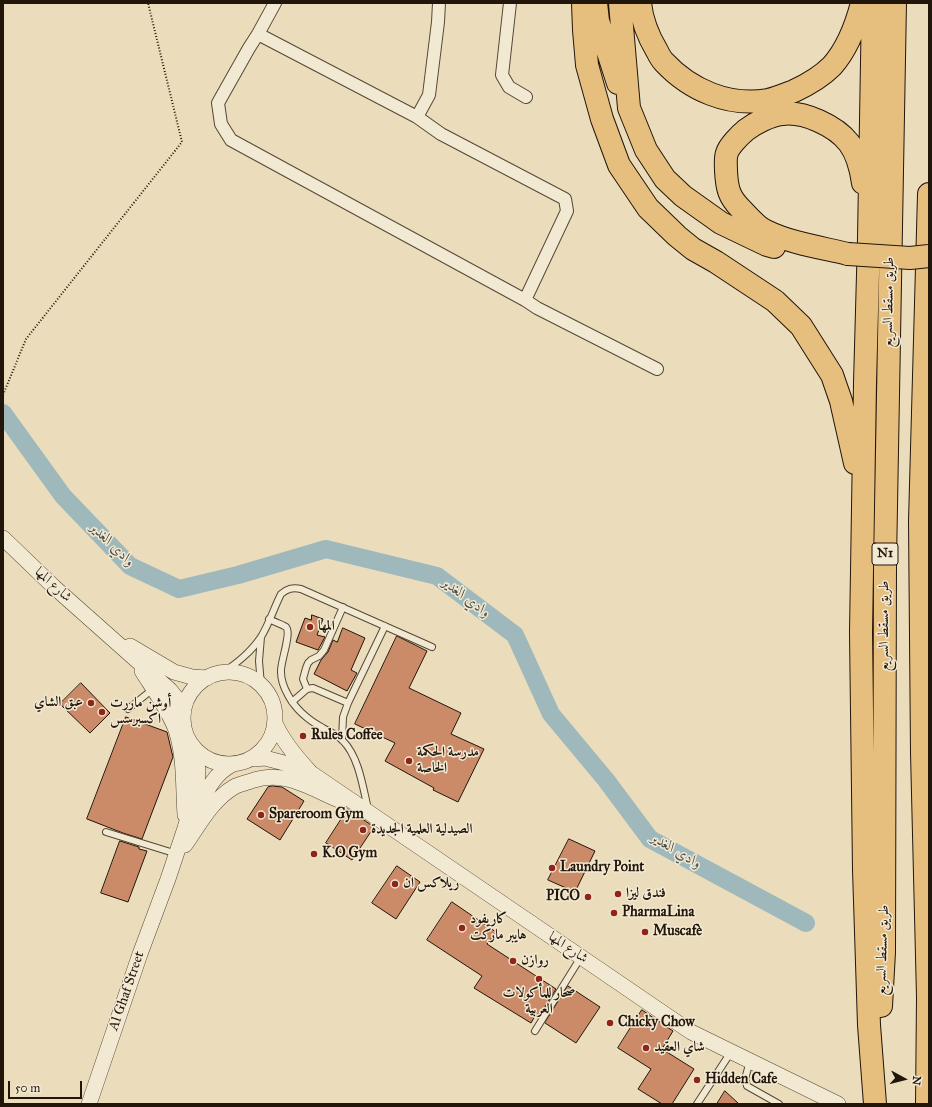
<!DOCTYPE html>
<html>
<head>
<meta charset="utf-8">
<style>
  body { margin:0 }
  #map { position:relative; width:932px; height:1107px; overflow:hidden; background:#ebddbb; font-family:"IM FELL Great Primer",serif }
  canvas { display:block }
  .frame { position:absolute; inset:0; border:4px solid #22150a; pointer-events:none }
  .north { position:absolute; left:884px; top:1059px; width:40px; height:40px; -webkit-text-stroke:3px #f2e9d3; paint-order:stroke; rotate:97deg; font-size:11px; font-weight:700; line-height:16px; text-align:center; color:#22150a }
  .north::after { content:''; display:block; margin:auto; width:14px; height:18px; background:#22150a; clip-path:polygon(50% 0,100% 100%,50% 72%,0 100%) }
  .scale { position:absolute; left:8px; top:1081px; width:74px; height:18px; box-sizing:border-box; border:2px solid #22150a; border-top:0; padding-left:5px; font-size:12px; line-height:14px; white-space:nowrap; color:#22150a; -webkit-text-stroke:3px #f2e9d3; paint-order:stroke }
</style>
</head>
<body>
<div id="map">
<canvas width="932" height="1107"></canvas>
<div class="frame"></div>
<div class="north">N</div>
<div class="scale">50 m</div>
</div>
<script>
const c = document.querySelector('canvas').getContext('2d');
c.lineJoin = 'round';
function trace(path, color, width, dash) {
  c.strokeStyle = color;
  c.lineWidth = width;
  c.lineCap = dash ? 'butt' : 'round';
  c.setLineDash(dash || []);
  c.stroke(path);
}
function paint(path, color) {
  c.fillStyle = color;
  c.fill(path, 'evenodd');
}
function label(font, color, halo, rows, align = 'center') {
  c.font = font + ' "IM FELL Great Primer",Amiri,serif';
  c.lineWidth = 3;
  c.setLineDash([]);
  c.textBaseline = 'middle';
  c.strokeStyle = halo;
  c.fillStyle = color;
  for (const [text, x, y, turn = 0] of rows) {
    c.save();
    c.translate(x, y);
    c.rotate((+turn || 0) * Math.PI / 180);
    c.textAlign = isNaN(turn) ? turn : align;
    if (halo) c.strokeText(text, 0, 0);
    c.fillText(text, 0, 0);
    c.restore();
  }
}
trace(new Path2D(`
  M3,413L63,496L130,566L179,589L238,575L326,549L437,576L515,635L551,714L606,780L650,839L806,923`), '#9eb8bc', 18);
const building = new Path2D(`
  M312,615L323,619L317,635L325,637L318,650L296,642L305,618L311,620Z
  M343,628L365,638L351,670L357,673L347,691L314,674L321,660L328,652L333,640L337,642Z
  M397,636L427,651L409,688L461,713L451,734L484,749L458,802L433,790L434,788L385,761L395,743L355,724Z
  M81,683L110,713L90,733L60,704Z
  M126,717L167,732L172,753L173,757L142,839L123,833L87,819Z
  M273,786L282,787L304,801L280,840L247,819L268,787Z
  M348,809L374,827L352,860L326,843Z
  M569,839L595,851L575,892L548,880Z
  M120,841L139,847V849L147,851L128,902L101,893Z
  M397,866L420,882L396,919L372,903Z
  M452,902L496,932L487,944L556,989L538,1018L535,1016L531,1023L474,988L482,976L427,940Z
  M568,986L600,1007L576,1043L545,1023Z
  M642,1010L673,1031L662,1049L694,1069L672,1104H662L638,1089L651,1069L618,1048Z
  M725,1091L739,1104H717Z`);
paint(building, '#cc8b68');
trace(building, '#22150a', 1);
const service = new Path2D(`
  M269,619C274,622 282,624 286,627C292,633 280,663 281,672C281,680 284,688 288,695C296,710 308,720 323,728C330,732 338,735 343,741C359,757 363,788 368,809
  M261,637L259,661L261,685
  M224,672C238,662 251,652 261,637C269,624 274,608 281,594C287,589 292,587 301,589L432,647
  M307,689L303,679L306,668L308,663L311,660L319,656L324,650L343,607
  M292,702L307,689L313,688L348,703
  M128,709L153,689
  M342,740L343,717L348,703L385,626
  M106,832L177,854
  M535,1031L581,957
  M750,1061L745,1079L747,1086L779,1104
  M697,1104L731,1052`);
const minor = new Path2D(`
  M439,3L438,22L429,95L417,117L441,134L565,199L567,211L525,300L537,308L657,369
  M510,3L502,75L509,87L526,97
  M258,34L275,3
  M417,117L258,34L249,48L218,103L221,124L231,140L525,300`);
const tertiary = new Path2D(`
  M3,538L54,587L170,690L178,700L183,714
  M130,646L174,672L192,677L207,678
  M142,671C154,690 168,709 176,730C185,758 183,787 185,815
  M183 718a46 46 0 1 1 92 0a46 46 0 1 1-92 0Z
  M275,723C283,742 297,758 311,773L691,1032L838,1104
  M254,759L265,758L284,763L310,772
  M199,809C206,790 215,773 233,764
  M185,845C199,825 212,800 234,787C239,784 246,783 251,781C263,777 275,776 287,779C305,783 324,794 341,801
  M89,1104L140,954L168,879L185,828L197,786L198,770L194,750`);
const motorway = new Path2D(`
  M583,3L584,30L587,65L602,119L619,165L648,208L677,236L693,249L716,262L775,301L801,326L832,375L841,401L855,463
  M596,3L598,21L618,83
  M620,3L629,108L646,150L665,179L683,196L721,223L767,245L774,247
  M640,3C642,21 648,36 657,51C659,55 661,59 664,62C690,90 729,107 768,100C777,98 786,94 794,91C807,85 822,76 832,66C848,48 856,26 862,3
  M873,3L869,238L865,383L861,633L864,870L869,1025L875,1104
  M848,254C823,248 790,243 766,231C758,228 748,216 741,209C729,197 727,189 726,171C726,166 725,158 727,153C729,146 740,135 746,130C755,123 771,115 782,114C804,111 836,126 849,143C858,155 861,169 863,183
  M881,1006L884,952L885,562L895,3
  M927,1104L928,997L922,753L920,521L929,194`);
trace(service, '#544736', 8);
trace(minor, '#544736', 14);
trace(tertiary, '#544736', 16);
trace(motorway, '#22150a', 24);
trace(new Path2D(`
  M3,395L26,339L182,142L148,3`), '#22150a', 2, [1, 2]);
trace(service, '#f2e9d3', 6);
trace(minor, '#f2e9d3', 12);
trace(tertiary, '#f2e9d3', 15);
trace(motorway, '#e6be7e', 22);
const motorwayBridge = new Path2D(`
  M848,254L910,258L929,256`);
trace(motorwayBridge, '#22150a', 24, []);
trace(motorwayBridge, '#e6be7e', 22);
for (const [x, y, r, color] of [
  [310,627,4,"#8f2418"],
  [91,703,4,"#8f2418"],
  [102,712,4,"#8f2418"],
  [303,736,4,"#8f2418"],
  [409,761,4,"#8f2418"],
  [261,815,4,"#8f2418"],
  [363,830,4,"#8f2418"],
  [314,854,4,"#8f2418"],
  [552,868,4,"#8f2418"],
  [395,884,4,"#8f2418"],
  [618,894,4,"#8f2418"],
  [588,897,4,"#8f2418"],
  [614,913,4,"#8f2418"],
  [462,928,4,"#8f2418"],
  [645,932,4,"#8f2418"],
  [513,961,4,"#8f2418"],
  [539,979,4,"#8f2418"],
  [610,1023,4,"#8f2418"],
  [646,1048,4,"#8f2418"],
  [697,1080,4,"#8f2418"]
]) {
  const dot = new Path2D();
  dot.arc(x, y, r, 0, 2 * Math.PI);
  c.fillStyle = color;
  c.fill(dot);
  trace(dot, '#f2e9d3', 1.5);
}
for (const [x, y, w] of [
  [885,554,26]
]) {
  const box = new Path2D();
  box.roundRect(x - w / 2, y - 11, w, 22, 3);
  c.fillStyle = '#f2e9d3';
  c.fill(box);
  trace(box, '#22150a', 1);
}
label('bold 13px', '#22150a', null, [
  ["N1",885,554]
]);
label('14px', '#22150a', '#f2e9d3', [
  ["طريق مسقط السريع",889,302,-89],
  ["شارع المها",53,585,42],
  ["طريق مسقط السريع",885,626,-90],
  ["شارع المها",568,948,34],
  ["طريق مسقط السريع",883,950,-88],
  ["Al Ghaf Street",127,991,-71]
]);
label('bold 14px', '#22150a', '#f2e9d3', [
  ["المها",318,627],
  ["عبق الشاي",83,703,"right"],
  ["أوشن ماررت",110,704],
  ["اكسبرسس",110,720],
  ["Rules Coffee",311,736],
  ["مدرسة الحكمة",417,753],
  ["الخاصة",417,769],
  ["Spareroom Gym",269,815],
  ["الصيدلية العلمية الجديدة",371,830],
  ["K.O Gym",322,854],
  ["Laundry Point",560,868],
  ["ريلاكس ان",403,884],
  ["فندق ليزا",626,894],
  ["PICO",580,897,"right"],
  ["PharmaLina",622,913],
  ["كاريفود",470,920],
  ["هايبر ماركت",470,936],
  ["Muscafè",653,932],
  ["روازن",521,961],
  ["صحار للمأكولات",539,994,"center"],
  ["العربية",539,1010,"center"],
  ["Chicky Chow",618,1023],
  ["شاي العقيد",654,1048],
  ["Hidden Cafe",705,1080]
], 'left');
label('italic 15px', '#4d4e48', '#f2e9d3', [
  ["وادي الغدير",112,545,44],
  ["وادي الغدير",466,598,37],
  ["وادي الغدير",676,851,31]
]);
</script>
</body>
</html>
